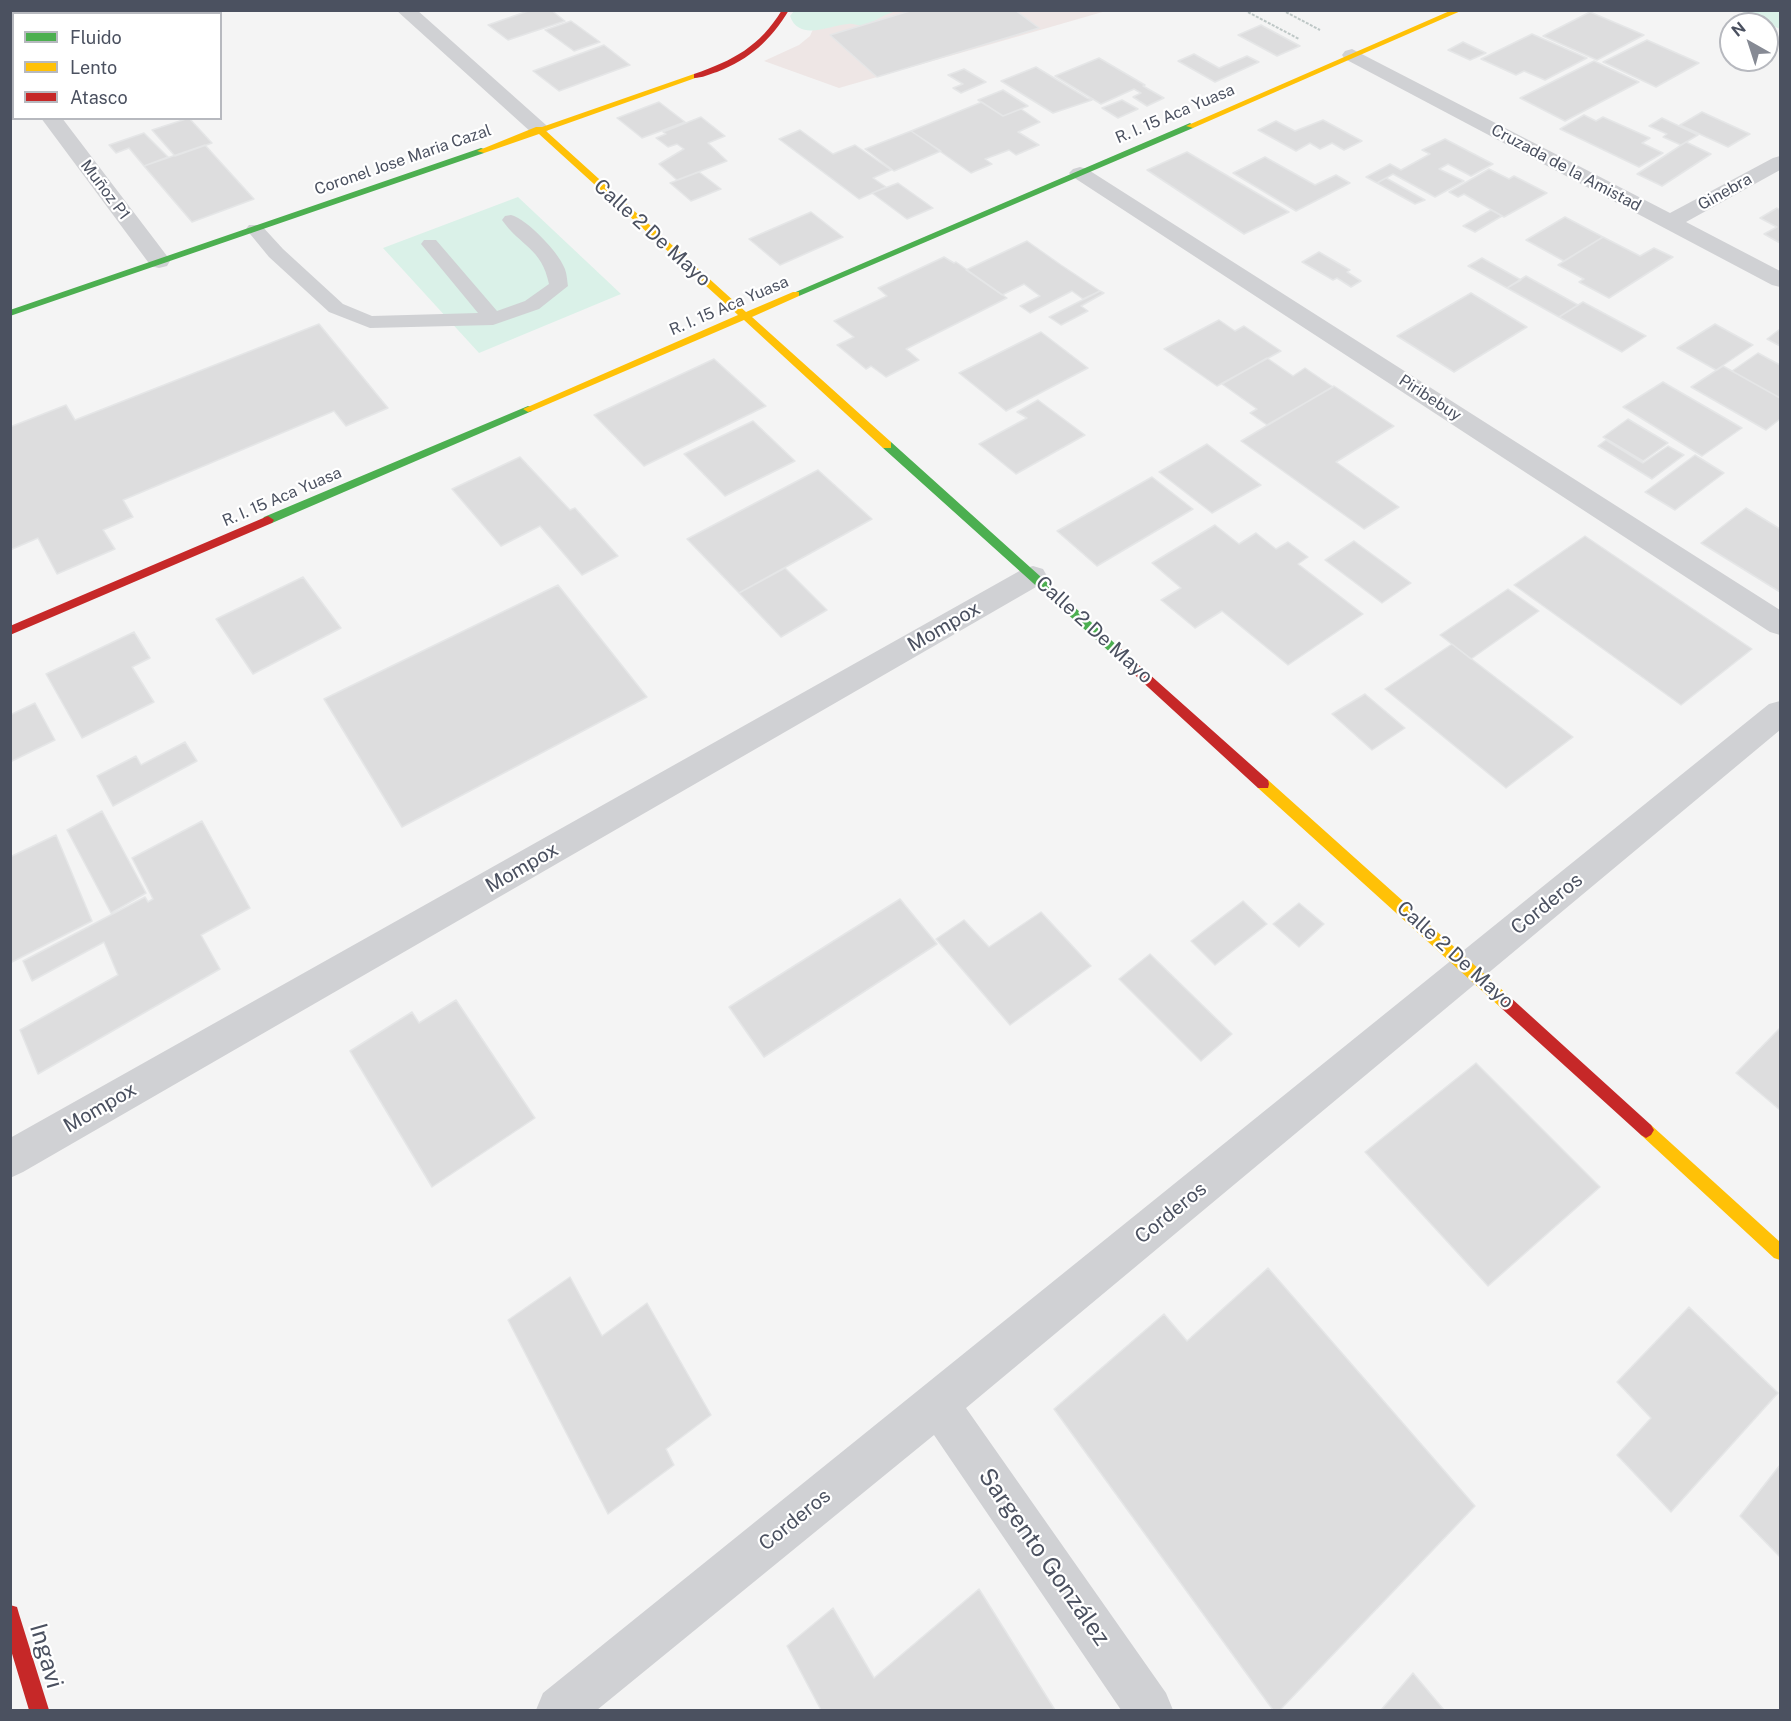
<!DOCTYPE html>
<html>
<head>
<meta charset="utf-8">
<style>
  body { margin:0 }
  #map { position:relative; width:1791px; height:1721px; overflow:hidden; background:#f4f4f4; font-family:"Public Sans",sans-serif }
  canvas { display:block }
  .frame { position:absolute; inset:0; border:12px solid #4b5160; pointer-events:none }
  .legend { position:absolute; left:12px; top:12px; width:210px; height:108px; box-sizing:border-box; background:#fff; border:2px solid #b7b9bf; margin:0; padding:8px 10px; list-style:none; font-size:18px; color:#4b5160 }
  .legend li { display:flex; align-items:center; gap:12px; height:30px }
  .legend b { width:30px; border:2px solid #b7b9bf }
  .north { position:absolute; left:1719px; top:12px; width:60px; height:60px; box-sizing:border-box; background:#fff; border:2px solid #b7b9bf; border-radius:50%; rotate:321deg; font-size:16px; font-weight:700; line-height:24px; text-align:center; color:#4b5160 }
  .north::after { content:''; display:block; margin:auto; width:21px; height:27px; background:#868a94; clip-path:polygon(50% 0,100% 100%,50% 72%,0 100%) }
</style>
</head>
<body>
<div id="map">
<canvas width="1791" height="1721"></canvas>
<div class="frame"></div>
<ul class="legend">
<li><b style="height:8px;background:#4caf50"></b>Fluido</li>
<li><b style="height:8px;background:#ffc107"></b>Lento</li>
<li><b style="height:8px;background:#c62828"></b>Atasco</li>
</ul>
<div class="north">N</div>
</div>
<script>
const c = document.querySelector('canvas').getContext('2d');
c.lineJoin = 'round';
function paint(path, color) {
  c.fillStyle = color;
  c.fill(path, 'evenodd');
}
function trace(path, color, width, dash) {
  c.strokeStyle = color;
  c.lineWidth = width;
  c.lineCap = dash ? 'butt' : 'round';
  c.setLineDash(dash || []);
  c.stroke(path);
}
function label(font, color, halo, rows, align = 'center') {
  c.font = font + ' "Public Sans",sans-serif';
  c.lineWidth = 4.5;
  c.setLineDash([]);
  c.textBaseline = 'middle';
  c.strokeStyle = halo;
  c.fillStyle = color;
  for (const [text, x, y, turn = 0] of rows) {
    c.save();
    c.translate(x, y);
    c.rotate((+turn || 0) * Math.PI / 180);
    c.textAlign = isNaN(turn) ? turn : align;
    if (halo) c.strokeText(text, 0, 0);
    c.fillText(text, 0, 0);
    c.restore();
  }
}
paint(new Path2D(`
  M821,11H1106L839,88L764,61L799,45L810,36Z`), '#eee6e5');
paint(new Path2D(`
  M794,11H897C885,13 872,24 862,25C858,26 853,23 848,24C830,25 799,42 790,16Z
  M1740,11H1780V29Z
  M518,197L621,294L479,353L383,248Z`), '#daf1e8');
const building = new Path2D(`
  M531,10H551L565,21L508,40L488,25Z
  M913,10H1015L1039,28L877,77L830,35Z
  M1590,12L1644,35L1597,60L1543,36Z
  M571,21L600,42L574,51L545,30Z
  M1261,25L1300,46L1277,56L1238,35Z
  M1532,34L1587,58L1545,80L1524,71L1516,75L1481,59Z
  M1647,40L1699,63L1656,87L1603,62Z
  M1463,42L1486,53L1470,60L1448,50Z
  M604,45L630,65L559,91L533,71Z
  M1194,54L1219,68L1247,56L1259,62L1215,82L1178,61Z
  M1099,58L1145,85L1143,86L1164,98L1147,106L1133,97L1141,93L1134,89L1101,104L1055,76Z
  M1594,61L1639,82L1565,121L1520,98Z
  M1036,67L1087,98L1092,100L1053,113L1001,81Z
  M964,69L986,82L961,93L953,88L963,84L948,75Z
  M1003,90L1028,106L1003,116L978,100Z
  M1122,100L1138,109L1118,118L1102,108Z
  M659,102L685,122L642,138L617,118Z
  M982,102L1003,116L1021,109L1040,122L1018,132L1039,145L1016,155L1009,150L985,159L992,164L971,173L911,131Z
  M1702,112L1750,134L1728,147L1680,125Z
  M1584,115L1596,121L1603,117L1650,138L1642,143L1663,153L1639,167L1560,129Z
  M701,117L725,136L708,143L727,161L677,180L659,164L684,149L677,144L668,147L656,138L666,134L663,132Z
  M189,118L212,143L175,156L152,130Z
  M1662,118L1681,127L1698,135L1681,145L1663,137L1667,134L1649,126Z
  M1323,120L1362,141L1344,150L1332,143L1320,149L1310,143L1296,151L1258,130L1276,121L1295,131Z
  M800,130L833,154L855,145L891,170L873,178L886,187L859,199L779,139Z
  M911,131L941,151L894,171L865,149Z
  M144,133L168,157L144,166L129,148L116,153L109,145Z
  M1445,139L1493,164L1471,176L1448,164L1439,169L1464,181L1435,197L1393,174L1377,183L1366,177L1390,164L1401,170L1430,154L1422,150Z
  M1686,142L1711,154L1662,186L1637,174Z
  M205,145L254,199L192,222L144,166Z
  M1187,152L1289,212L1244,234L1147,170Z
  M1265,157L1315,185L1336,175L1350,183L1296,211L1233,173Z
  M1489,169L1509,179L1514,176L1547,193L1504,217L1464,194L1458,197L1449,192Z
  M699,172L721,189L691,201L670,183Z
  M1386,178L1425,200L1415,204L1377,183Z
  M898,183L933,208L907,219L872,193Z
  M1777,208L1780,210V243L1764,234L1777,227L1760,218Z
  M1491,210L1502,216L1475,232L1463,226Z
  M811,212L843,237L780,265L749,239Z
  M1565,217L1603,237L1564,261L1526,240Z
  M1603,237L1640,256L1654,248L1673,257L1609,298L1579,282L1584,279L1558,265Z
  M1027,241L1061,265L1100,291L1083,299L1072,291L1030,313L1020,306L1040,296L1024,284L1002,295L966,270Z
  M1319,252L1350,270L1347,272L1361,281L1351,287L1337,278L1333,280L1302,262Z
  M944,257L954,263L956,262L1007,298L906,349L919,360L886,377L871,366L866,369L837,345L854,337L834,321L887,296L878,288Z
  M1482,258L1521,280L1507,288L1468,266Z
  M1526,276L1578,305L1559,317L1507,288Z
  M1100,291L1104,293L1081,306L1088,311L1061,325L1049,317Z
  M1471,293L1527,327L1454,372L1397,336Z
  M1583,302L1646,336L1622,352L1559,317Z
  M1219,320L1235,331L1244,326L1281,351L1217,386L1164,349Z
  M319,324L388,408L346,426L334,411L123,500L133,517L103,530L115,549L57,574L38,538L10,550V427L66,405L75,420Z
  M1715,324L1753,345L1716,370L1677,348Z
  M1780,329V346L1767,339Z
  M1041,332L1088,368L1006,411L959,373Z
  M1758,353L1780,365V398L1732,371Z
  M1267,358L1293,376L1305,368L1333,387L1267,425L1250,413L1257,409L1222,384Z
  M714,359L766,406L644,466L594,415Z
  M1723,366L1780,398V419L1766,430L1691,387Z
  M1663,382L1742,428L1702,456L1623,407Z
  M1334,386L1394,426L1336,462L1399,507L1364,529L1241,441Z
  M1038,400L1085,435L1016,474L979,444L1027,418L1017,412Z
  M1628,419L1668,443L1643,461L1603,437Z
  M753,421L795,461L725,496L684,454Z
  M1606,440L1643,463L1668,446L1684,455L1652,479L1598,446Z
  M1207,444L1261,485L1212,513L1159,472Z
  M1695,455L1724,473L1675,510L1645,492Z
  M520,457L570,510L575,508L618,556L582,575L540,526L501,546L452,489Z
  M818,470L872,519L739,593L687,539Z
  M1152,477L1193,509L1097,566L1057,531Z
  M1746,508L1780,529V592L1701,543Z
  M1215,525L1239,544L1256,533L1276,549L1288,542L1308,557L1298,564L1363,614L1288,665L1222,611L1195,628L1161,600L1181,588L1152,563Z
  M1585,536L1752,649L1681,705L1514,585Z
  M1354,541L1411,583L1382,603L1325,560Z
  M785,568L827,610L781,637L739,593Z
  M303,577L341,628L253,674L216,619Z
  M558,585L647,697L402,827L324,699Z
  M1508,589L1539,611L1471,659L1440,635Z
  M134,632L150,658L132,667L154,702L82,738L46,674Z
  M1452,644L1573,737L1506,788L1385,689Z
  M1365,694L1405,728L1372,750L1332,714Z
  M35,703L55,740L10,762V715Z
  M185,742L197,761L113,806L97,776L136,756L141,765Z
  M102,811L146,893L111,913L67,830Z
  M202,821L250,908L201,935L220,969L38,1074L20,1030L118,975L104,942L32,981L23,961L145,897L148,902L153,899L132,858Z
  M56,835L92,921L10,963V857Z
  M900,899L937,944L764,1057L729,1007Z
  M1243,901L1267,924L1215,965L1191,941Z
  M1299,903L1324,924L1299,947L1273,924Z
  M1041,912L1091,966L1010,1025L936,939L964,920L989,947Z
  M1150,954L1232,1034L1201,1061L1119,979Z
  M456,1000L535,1118L432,1187L350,1051L412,1012L419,1023Z
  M1780,1028V1110L1736,1073Z
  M1476,1063L1600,1187L1488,1286L1365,1152Z
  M1268,1268L1475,1506L1280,1710H1273L1054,1409L1164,1314L1187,1341Z
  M570,1277L602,1336L647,1303L711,1415L666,1449L674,1465L608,1514L508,1320Z
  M1689,1307L1778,1393L1671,1512L1617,1455L1651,1418L1617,1382Z
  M1780,1465V1557L1740,1516Z
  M979,1589L1055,1710H821L787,1646L833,1608L874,1678Z
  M1413,1673L1444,1710H1381Z`);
paint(building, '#ddddde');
trace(building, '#e5e6e7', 1.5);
trace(new Path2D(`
  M1244,10L1299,39
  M1282,10L1320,30`), '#bec7c6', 2, [3, 1.5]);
paint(new Path2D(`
  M511,215C527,219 558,252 564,267C567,273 567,280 568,286L539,309L493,325L370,328L329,312L269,257L246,229L249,225H261L283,249L343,304L372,316L478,313L421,244L424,240H436L497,311L525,301L549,284C542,248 520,246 502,220L505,216Z`), '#d0d1d4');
paint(new Path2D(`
  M396,10H417L546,125L549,129L546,133H532Z
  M1352,49L1670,213L1773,158L1780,156V170L1686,222L1780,271V287L1772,285L1345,59L1342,55L1345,51Z
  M10,59L14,60V75L10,74Z
  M41,118H62L167,256L170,261L167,266L159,268L151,266Z
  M1080,167L1087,169L1780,610V635L1770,632L1073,177L1069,173L1073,169Z
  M1033,566L1043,569L1047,576L1043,583L23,1172L10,1178V1138L1023,569Z
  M1780,701V730L966,1408L1166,1693L1173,1710H1121L934,1435L597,1710H536L543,1693L1769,704Z`), '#d0d1d4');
paint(new Path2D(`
  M1190,123L1194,126L1193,128L799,296L791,294Z
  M481,148L484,149V153L10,316V310Z
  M528,406L532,407V411L272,523H264L262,520L264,517Z
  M887,441L891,442L1121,649L1123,652L1121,655H1113L883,448L882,445Z`), '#4caf50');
paint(new Path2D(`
  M1452,10H1463L1193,128L1186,126Z
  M694,74L701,76L546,131L746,312L793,292H799V296L752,317L891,442V448H883L744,320L532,411L528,412L523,409L738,315L539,134L484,153L477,151L536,127H542Z
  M1263,779L1268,780L1510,997L1512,1002L1510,1007L1505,1009L1500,1007L1258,788L1257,784L1258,780Z
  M1646,1122L1651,1125L1780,1242V1260L1774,1258L1641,1135L1638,1130L1641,1125Z`), '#ffc107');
paint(new Path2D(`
  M782,10H789C771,40 750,59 717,72C710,74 702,78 694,78V74C734,60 759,47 782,10Z
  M268,516L274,520L272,523L10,635V626Z
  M1117,647L1121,649L1268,780L1269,784L1268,788H1258L1113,655L1111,652L1113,649Z
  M1505,995L1510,997L1651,1125L1654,1130L1651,1135L1646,1138L1641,1135L1500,1007L1498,1002L1500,997Z
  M10,1605L17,1607L19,1614L49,1710H29L10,1647Z`), '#c62828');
label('16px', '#4b5160', '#fff', [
  ["R. I. 15 Aca Yuasa",1175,114,-23],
  ["Coronel Jose Maria Cazal",403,160,-19],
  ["Cruzada de la Amistad",1566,168,28],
  ["Muñoz P1",105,190,53],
  ["Ginebra",1725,192,-29],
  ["R. I. 15 Aca Yuasa",729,306,-23],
  ["Piribebuy",1430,398,33],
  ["R. I. 15 Aca Yuasa",282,497,-23]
]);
label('20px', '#4b5160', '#fff', [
  ["Calle 2 De Mayo",652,233,42],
  ["Mompox",944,627,-30],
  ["Calle 2 De Mayo",1094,630,42],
  ["Mompox",522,868,-30],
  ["Corderos",1547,904,-39],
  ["Calle 2 De Mayo",1455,955,42],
  ["Mompox",100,1108,-30],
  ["Corderos",1171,1213,-39],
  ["Corderos",795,1520,-39]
]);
label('24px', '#4b5160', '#fff', [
  ["Sargento González",1044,1557,55],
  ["Ingavi",46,1656,74]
]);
</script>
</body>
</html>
